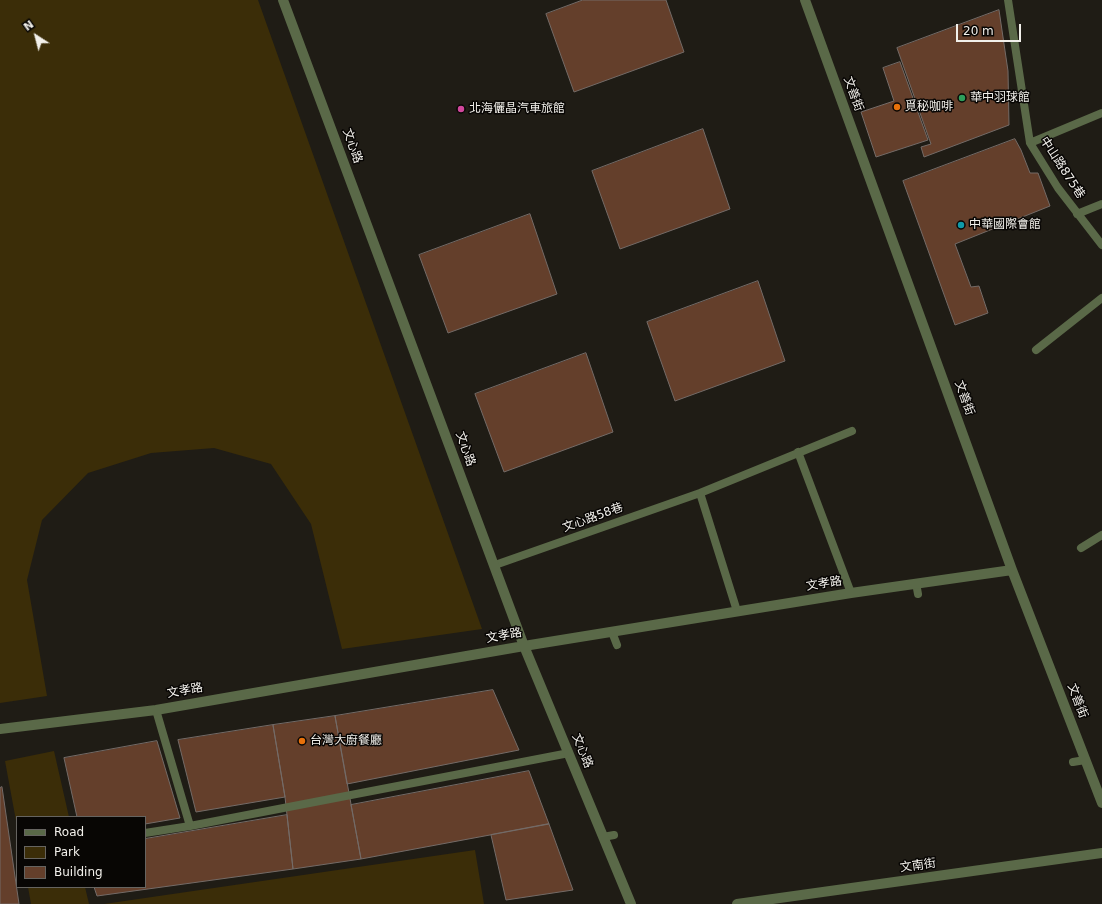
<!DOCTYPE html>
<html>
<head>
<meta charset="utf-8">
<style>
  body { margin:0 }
  #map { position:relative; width:1102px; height:904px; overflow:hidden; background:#1f1c15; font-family:"DejaVu Sans",sans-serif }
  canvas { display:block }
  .legend { position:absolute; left:16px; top:816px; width:130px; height:72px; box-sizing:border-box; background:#080604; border:1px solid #666460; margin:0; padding:5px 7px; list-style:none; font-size:12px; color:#f2f0eb }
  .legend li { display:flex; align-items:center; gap:8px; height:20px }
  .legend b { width:20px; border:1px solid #666460 }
  .north { position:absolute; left:16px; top:16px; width:40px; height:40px; -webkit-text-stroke:3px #080604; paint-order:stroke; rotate:324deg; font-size:11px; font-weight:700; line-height:16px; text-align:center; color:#f2f0eb }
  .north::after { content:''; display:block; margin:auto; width:14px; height:18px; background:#f2f0eb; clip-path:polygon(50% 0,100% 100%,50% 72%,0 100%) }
  .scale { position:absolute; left:956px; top:24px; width:65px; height:18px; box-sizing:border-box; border:2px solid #f2f0eb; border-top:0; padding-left:5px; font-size:12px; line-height:14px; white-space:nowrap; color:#f2f0eb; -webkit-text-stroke:3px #080604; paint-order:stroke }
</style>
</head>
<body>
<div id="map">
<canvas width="1102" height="904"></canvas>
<ul class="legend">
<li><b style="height:5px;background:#5a6948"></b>Road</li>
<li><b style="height:11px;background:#3b2d08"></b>Park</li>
<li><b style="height:11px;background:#643f2b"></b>Building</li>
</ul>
<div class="north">N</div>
<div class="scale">20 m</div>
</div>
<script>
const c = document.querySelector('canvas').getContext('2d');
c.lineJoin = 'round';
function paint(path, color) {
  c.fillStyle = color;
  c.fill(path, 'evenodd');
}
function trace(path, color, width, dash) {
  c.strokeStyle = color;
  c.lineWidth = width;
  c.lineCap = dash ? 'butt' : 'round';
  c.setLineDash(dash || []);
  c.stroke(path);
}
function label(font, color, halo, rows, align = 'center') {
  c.font = font + ' "DejaVu Sans","Noto Sans TC",sans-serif';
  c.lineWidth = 3;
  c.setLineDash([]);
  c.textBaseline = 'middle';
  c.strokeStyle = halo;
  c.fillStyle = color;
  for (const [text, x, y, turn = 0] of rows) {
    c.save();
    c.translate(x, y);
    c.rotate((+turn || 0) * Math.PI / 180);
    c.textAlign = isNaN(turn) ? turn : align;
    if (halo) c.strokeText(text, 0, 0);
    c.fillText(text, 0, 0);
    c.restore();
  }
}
paint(new Path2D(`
  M0,0H258L482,629L342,649L311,524L271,464L214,448L151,453L88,473L42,520L27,580L47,696L0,703Z
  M54,751L69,817H17V826L5,761Z
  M475,850L484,904H104Z
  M28,887H85L89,904H31Z`), '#3b2d08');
const building = new Path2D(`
  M583,0H666L684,52L574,92L546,14Z
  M999,10L1008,71L1009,125L924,157L921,147L931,144L897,48Z
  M900,62L928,140L876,157L861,112L894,101L883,68Z
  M703,129L730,209L620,249L592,171Z
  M1015,139L1021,150L1030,173H1038L1050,206L955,244L971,287L979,286L988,313L955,325L903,181Z
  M530,214L557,294L448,333L419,255Z
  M758,281L785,361L675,401L647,322Z
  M586,353L613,432L504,472L475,394Z
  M493,690L519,750L347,784L335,716Z
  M335,716L361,859L293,869L285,797L273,725Z
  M273,725L285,797L196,812L178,740Z
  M157,741L180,818L145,824V817H77L64,758Z
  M529,771L549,824L361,859L351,805Z
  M2,787L19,904H0V788Z
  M287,815L293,869L97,896L94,887H145V839Z
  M549,824L573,890L506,900L491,835Z`);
paint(building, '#643f2b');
trace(building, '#746b67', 1);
trace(new Path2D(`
  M1008,0L1030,143L1058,188L1102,245
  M1030,143L1102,113
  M1077,214L1102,204
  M1036,350L1102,298
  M798,452L851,593
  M700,493L737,611
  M1081,548L1102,535
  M495,565L700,493L852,431
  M916,583L918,594
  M612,632L617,645
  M156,710L190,826
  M1073,762L1085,760
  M145,833L190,826L569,753
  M603,837L614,835`), '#5a6948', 8);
trace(new Path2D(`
  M283,0L524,646L631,904
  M805,0L1012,570L1102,803
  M0,729L156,710L524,646L851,593L1012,570
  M737,904L1102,853`), '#5a6948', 10);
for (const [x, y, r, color] of [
  [962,98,4,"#2e9e5b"],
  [897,107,4,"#e8710a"],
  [461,109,4,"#d1479c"],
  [961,225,4,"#0f9aa8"],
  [302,741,4,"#e8710a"]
]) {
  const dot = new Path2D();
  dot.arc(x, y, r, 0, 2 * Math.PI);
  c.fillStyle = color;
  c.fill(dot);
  trace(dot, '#080604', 1.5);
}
label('12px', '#f2f0eb', '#080604', [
  ["文善街",853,94,70],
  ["文心路",352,146,70],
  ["中山路875巷",1062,168,57],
  ["文善街",964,398,70],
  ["文心路",465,449,70],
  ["文心路58巷",593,518,-20],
  ["文孝路",824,584,-9],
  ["文孝路",504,636,-10],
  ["文孝路",185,691,-10],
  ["文善街",1077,701,69],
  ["文心路",582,751,68],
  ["文南街",918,866,-8]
]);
label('12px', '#f2f0eb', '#080604', [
  ["華中羽球館",970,98],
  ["覓秘咖啡",905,107],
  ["北海儷晶汽車旅館",469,109],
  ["中華國際會館",969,225],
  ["台灣大廚餐廳",310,741]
], 'left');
</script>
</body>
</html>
